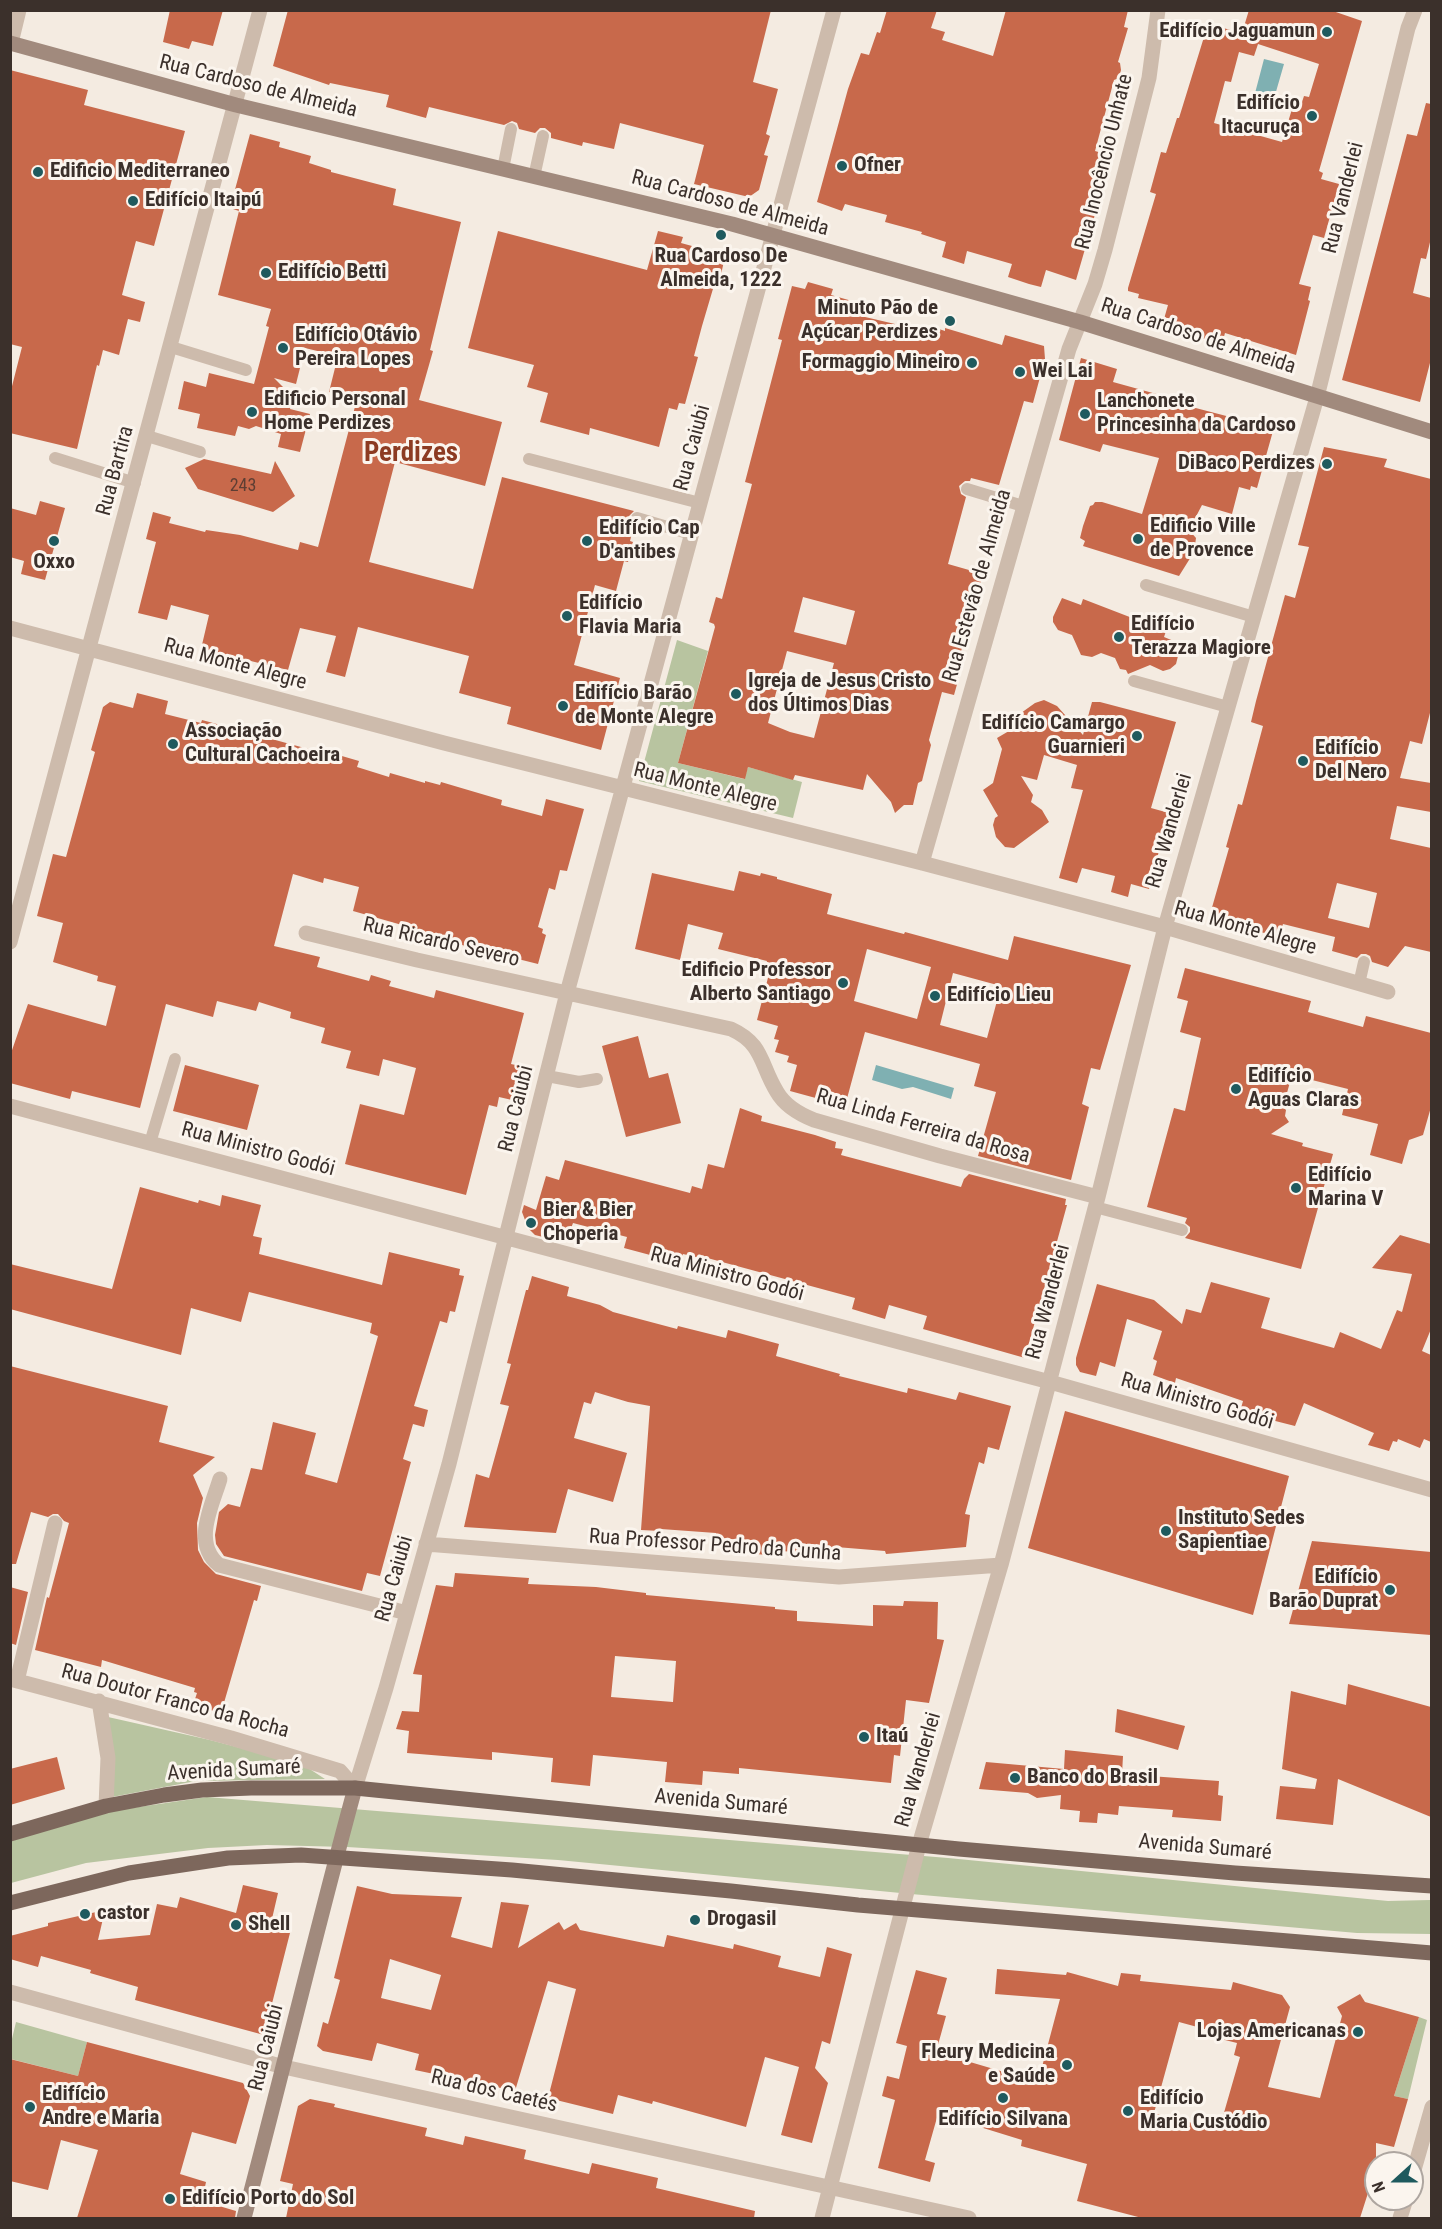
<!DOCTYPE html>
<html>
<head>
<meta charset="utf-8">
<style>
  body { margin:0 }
  #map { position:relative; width:1442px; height:2229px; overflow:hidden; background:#f4ebe1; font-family:"Roboto Condensed",sans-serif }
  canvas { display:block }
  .frame { position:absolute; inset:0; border:12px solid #3b302b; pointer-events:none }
  .north { position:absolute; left:1364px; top:2151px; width:60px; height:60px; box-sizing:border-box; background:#fbf5ee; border:2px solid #aea6a0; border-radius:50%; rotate:249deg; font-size:16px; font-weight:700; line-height:24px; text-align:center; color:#3b302b }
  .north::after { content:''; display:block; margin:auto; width:21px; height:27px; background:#1f5a5e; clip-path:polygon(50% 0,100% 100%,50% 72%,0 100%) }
</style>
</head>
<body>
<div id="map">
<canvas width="1442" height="2229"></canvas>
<div class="frame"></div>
<div class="north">N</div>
</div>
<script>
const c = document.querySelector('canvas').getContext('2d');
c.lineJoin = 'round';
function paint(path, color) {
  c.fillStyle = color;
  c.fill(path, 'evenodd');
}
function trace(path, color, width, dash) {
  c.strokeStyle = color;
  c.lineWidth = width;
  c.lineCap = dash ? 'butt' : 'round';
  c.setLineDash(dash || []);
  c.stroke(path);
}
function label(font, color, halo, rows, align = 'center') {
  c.font = font + ' "Roboto Condensed",sans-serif';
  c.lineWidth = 6;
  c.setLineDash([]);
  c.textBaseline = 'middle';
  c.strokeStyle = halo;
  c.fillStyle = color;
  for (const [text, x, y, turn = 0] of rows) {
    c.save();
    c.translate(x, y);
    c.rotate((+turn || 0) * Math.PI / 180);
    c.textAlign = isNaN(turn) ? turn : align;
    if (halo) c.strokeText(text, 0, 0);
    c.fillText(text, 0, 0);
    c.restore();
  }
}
paint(new Path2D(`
  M677,640L708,651L678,763L744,779L748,767L802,782L793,818L639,781Z
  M108,1717L210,1740L302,1764L325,1779L196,1781L112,1797Z
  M207,1797L948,1858L1388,1901L1430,1900H1431L1432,1934L1357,1933L911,1894L558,1860L347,1847L267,1845L208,1848L86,1863L11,1883V1840L111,1811Z
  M1419,2017L1427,2020L1408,2099L1394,2096Z
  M16,2022L87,2042L78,2076L11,2059V2043Z`), '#b8c4a0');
paint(new Path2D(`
  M1264,59L1284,64L1273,102L1254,97Z
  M876,1065L954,1088L951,1099L913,1087L902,1089L872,1080Z`), '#7fb0b2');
paint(new Path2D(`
  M170,10H223L213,46L192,41L189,49L163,42Z
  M288,10H771L753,82L778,89L766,134L770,136L764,155L768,156L759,190L749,197L694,184L704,145L620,123L614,149L583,142L582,146L551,138V133L545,128H540L535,133L519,129L517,123L512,121L504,125L429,107L426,118L386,107L389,95L330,83L329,85L273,66Z
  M887,10H937L931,28L945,32L942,40L993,56L1006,10H1128L1124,27L1128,28L1118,62L1120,63L1121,70L1119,78L1114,80L1095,151L1112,156L1076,280L1046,270L1041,287L1029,284L1008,277L1012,264L967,251L964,264L942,257L946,242L921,234L922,232L885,222L887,215L845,204L842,211L817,202L848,89L861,53L869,55L877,32L880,33Z
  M1249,10H1330L1362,21L1319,171L1323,173L1321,179L1339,184L1324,238L1313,235L1299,284L1311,287L1308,300L1310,301L1296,355L1225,333L1222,344L1162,326L1168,305L1138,298L1139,294L1128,291V288L1156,194L1150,192L1161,152L1166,153L1177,118H1179L1208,24L1242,33ZM1258,44L1319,64L1309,97L1304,96L1299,111L1292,109L1282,142L1214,123L1225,81L1231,82L1239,52L1254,56Z
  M10,70L88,90L84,105L185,131L154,246L136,241L125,283L122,295L145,302L140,322L128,319L119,355L103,350L99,366L97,365L77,449L10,433V394L22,347L10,344Z
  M1426,103L1431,104V238L1426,259L1421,258L1413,293L1431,298V359L1420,402L1342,380L1407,134L1417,136Z
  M250,134L280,142L279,147L311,156L309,163L331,170V172L396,189L393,205L461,222L430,350L433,351L419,400L502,422L485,486L395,462L369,562L473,589L502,477L634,511L629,516V520L634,525L630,541L633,542L628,562L624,561L616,591L595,585L574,665L620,678L601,750L507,724L511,707L459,693L469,656L358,627L345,677L326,672L336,636L300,628L288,670L201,649L209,615L171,605L167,620L138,613L156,542L146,539L153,512L171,517L169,523L205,532L206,530L240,535L298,550L300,542L318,547L357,399L329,392L338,356L305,348L296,384L274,378L293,397L290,409L310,414L300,452L278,447L281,434L256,426L249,429L238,426L235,436L197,428L200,414L178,409L184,381L206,387L209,373L254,384L269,327L266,326L271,309L218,295L239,211L230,208Z
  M498,231L647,270L658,231L683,237L681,243L714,252V254L725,257L719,283L715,282L702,326L694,356L698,357L685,404L679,403L677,410L669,408L659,447L590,428L589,435L540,422L548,393L527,387L534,365L468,348Z
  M808,282L833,289L831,295L852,301L848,313L895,324L894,327L928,336L930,326L945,331V328L1002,345L1005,335L1044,346L1045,359L1033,403L1024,401L999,485L971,478L970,481H965L959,486L961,494L966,497L948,564L983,574L960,655L965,656L954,695L942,692L929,740L931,745L922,781L918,783L913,805H904L895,813L891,802L867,774L863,790L795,775L793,780L748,767L745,779L678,763L715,627L714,624L709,622L716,597L722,599L752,484L745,482L782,340L778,339L792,286L805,289ZM803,597L855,611L846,645L794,632ZM787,651L834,663L814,738L790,732L768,723Z
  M1081,358L1117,369L1113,382L1189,403L1188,406L1257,424L1256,427L1273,431L1257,488L1251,486L1250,490L1239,487L1232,514L1202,505L1189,530L1196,538L1194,552L1179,576L1083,546L1085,541L1080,538L1083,526L1090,506L1093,505L1095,502H1102L1142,514L1159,458L1103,444L1100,452L1059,440Z
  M1324,447L1387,459L1384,467L1431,479V709L1422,744L1410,741L1400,778L1431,783V812L1397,806L1390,839L1431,848V952L1405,946L1388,967L1372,962L1370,956L1366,954H1361L1357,958L1332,951L1335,937L1283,924L1279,937L1209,918L1229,848L1226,847L1238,804L1242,805L1263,726L1251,722L1256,701L1285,595L1295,598L1309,547L1298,545ZM1337,883L1377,893L1369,928L1328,918Z
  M204,459L271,474L275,461L295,496L273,512L198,489L185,468Z
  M40,501L65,508L45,580L21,574L24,561L10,557V508L36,515Z
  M1062,598L1081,605L1083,599L1166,631L1164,637L1181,644L1176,664L1170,669L1163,671L1150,665L1128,674L1126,670L1120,669L1115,658L1101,653L1092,657L1081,655L1072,635L1058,630L1053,622V617Z
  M137,693L168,701L165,714L201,723L202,720L334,756L335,754L359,761L357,767L389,777L390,773L425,783V781L440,785L441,782L502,800L501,805L542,816L546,799L584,809L567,871L560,870L555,890L549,888L538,927L543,929L542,933L546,935L538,964L450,942L451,939L353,911L359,887L324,878L323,883L293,874L274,946L320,957L317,967L369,981L371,975L391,981L389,986L434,998L436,990L524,1013L511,1064L520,1066L512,1100L499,1097L497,1107L489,1105L466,1195L345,1164L360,1104L404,1115L416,1068L383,1059L379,1076L346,1068L351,1051L321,1043L325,1028L290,1018L291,1012L259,1002L256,1011L217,1001L213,1017L166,1004L140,1108L72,1091L70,1099L10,1083V1056L28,1004L106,1026L116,986L97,981L98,976L53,962L63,923L37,916L53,854L66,857L95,752L91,750L103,707L110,702L133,708Z
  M1044,700L1057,706L1083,735L1092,702H1100L1176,722L1151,808L1169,813L1149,889L1131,884L1128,897L1111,892L1115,876L1082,868L1077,883L1059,878L1083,790L1071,788L1077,765L1044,755L1037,780L1021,776L1033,795L1031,802L1042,810L1049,822L1014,848L1005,847L996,837L993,825L995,818L998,816L983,790L993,783L1002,749L997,738L1026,721L1021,713L1035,703Z
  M739,871L760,876L761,873L777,877V879L832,894L827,914L904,934L905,932L1008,960L1014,936L1131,965L1100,1070L1091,1068L1082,1104L1089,1107L1071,1180L978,1156L996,1092L974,1086L980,1064L865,1032L845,1106L790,1091L797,1065L787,1062L789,1056L775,1052L779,1040L774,1039L778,1026L757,1020L770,970L765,969L767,961L718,949L723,933L688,924L680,960L635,949L652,873L734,891ZM867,949L931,967L917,1019L854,1001ZM953,973L1001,986L987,1038L940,1025Z
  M1185,968L1311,1001L1308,1012L1363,1027L1366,1016L1431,1033V1107L1423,1135L1409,1140L1402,1164L1370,1155L1378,1124L1342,1115L1348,1089L1292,1075L1283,1107L1286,1110L1285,1116L1289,1122L1271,1134L1303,1143L1302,1146L1333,1154L1301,1269L1185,1238L1190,1232V1227L1185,1223L1187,1218L1147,1207L1174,1108L1185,1111L1201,1038L1180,1032L1188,1001L1177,998Z
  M638,1036L649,1078L668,1073L681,1123L626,1137L602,1046Z
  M185,1065L259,1085L247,1130L173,1111Z
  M740,1108L762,1116L761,1121L815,1135L836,1142L835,1148L843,1149L841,1155L961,1187L964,1179L969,1174L1066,1199L1065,1205H1067L1025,1358L923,1329L927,1316L889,1305L885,1319L852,1309L855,1298L700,1256V1258L683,1254L680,1263L624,1248L627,1237L573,1223L569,1234L557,1232L555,1240L535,1235L528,1228L522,1212L524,1205L536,1210L546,1176L559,1180L565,1160L690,1193L692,1186L702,1189L708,1164L724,1168Z
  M140,1187L198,1203L199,1200L220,1206L222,1195L261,1205L253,1236L262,1238L259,1254L382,1285L389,1252L460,1269L459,1275L464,1276L455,1312L450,1311L447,1323L440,1321L414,1406L428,1410L424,1427L413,1424L403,1459L411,1462L380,1576L367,1573L362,1591L224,1556L216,1544L215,1535L219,1512L228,1504L240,1507L251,1468L262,1470L273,1422L316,1433L305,1474L337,1483L378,1336L370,1333L372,1323L249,1292L241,1322L191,1308L181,1355L10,1309V1264L112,1289Z
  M1400,1235L1431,1244V1329L1422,1351L1431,1355V1442L1424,1439L1420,1448L1398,1439L1397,1442L1393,1441L1389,1451L1368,1445L1374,1433L1304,1403L1295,1426L1240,1412L1243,1401L1176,1378L1175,1383L1153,1375L1157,1361L1153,1359L1162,1331L1127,1319L1115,1367L1100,1362L1096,1376L1080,1372L1076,1365V1358L1097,1284L1154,1300L1182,1324L1186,1309L1201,1313L1211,1282L1270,1298L1261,1328L1334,1348L1340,1332L1381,1349L1397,1310L1402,1312L1412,1274L1372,1268Z
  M532,1276L569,1287L567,1296L600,1305L613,1312L677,1329L678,1326L726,1338L728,1330L779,1344L776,1356L840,1374L839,1376L907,1393L908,1388L956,1400L959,1392L1011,1406L999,1450L988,1447L984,1464L979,1462L965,1514L970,1515L966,1547L886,1554L885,1551L836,1547L835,1554L779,1551L778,1556L756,1554L757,1541L719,1538L720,1536L716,1535V1533L661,1529V1531L641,1530L650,1406L628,1402L595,1392L591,1404L584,1402L574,1438L627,1453L613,1502L568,1489L556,1533L464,1527L476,1474L489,1478L509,1406L500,1404L511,1364L507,1363L526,1290H528Z
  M10,1366L168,1406L159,1442L215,1457L193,1475L203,1498L197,1523L198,1550L204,1562L216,1574L261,1586L257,1601L254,1600L221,1713L193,1705L197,1693L194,1692L195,1688L102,1660L101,1667L35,1650L47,1597L49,1598L69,1523L64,1521L58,1514H53L48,1517L31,1512L16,1564H10Z
  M1065,1411L1289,1476L1253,1615L1028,1548Z
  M1312,1541L1431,1552V1635L1289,1624Z
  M455,1573L529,1578L528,1584L596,1587L646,1593V1595L775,1607V1609L797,1611V1621L873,1626V1605L903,1606L904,1601L938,1602L937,1639L944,1640L929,1703L906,1700L900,1756L894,1755L891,1783L739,1768V1774L703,1771L702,1785L665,1782L667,1762L593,1755L590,1786L551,1782L553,1758L492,1752V1760L407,1753L409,1731L396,1729L402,1711L419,1712L422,1675L413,1674L436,1585L453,1587ZM615,1656L676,1661L673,1702L611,1697Z
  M10,1587L28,1592L16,1645L10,1643Z
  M1348,1684L1431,1707V1817L1338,1779L1333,1825L1276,1819L1280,1786L1315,1789L1317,1779L1282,1769L1291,1691L1346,1705Z
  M1117,1709L1185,1726L1178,1750L1115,1732Z
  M1065,1750L1123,1756L1122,1774L1219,1781L1218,1795L1223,1796L1221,1821L1172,1817L1173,1810L1119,1806L1118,1815L1098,1813L1097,1823L1079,1822L1080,1811L1060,1809L1061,1795L1037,1798L1028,1793L979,1789L986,1762L1064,1769Z
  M57,1757L65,1789L10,1805V1769Z
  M243,1885L278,1893L271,1923L291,1929L264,2035L135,2000L138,1987L90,1973L91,1970L41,1956L38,1967L10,1959V1936L48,1926V1923L105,1910L98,1940L150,1935L157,1904L177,1908L180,1897L236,1913Z
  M357,1886L392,1894L462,1897L451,1937L492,1948L501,1902L529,1905L518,1948L559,1922L564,1930L576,1923L580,1930L664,1947L667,1935L733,1949L734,1944L781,1956L778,1967L820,1977L827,1947L852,1954L830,2044L822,2041L815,2068L828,2083L812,2143L781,2135L799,2067L765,2057L746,2127L653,2101L652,2104L618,2095L613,2114L548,2098L576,1989L548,1981L515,2091L415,2070L419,2054L377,2043L372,2061L323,2051L317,2046L323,2022L328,2024L340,1980L334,1978ZM390,1959L441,1975L431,2010L381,1998Z
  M997,1969L1066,1975L1067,1972L1118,1986L1121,1973L1141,1975L1140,1981L1231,1990L1233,1982L1282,1995L1290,2007L1268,2087L1320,2098L1342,2016L1337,2007L1360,1994L1365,2002L1419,2017L1394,2096L1408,2099L1394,2147L1376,2143V2195L1368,2193L1360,2218H1142L1077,2201L1087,2164L1021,2146L1022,2140L938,2114L925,2160L935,2163L930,2182L878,2168L895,2100L882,2096L887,2076L899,2079L907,2046L896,2043L916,1970L947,1978L937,2014L946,2016L936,2052L1038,2082L1060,1999L995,1994ZM1179,2022L1223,2034L1221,2039L1237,2043L1234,2055L1240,2057L1219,2130L1154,2113Z
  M87,2042L243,2083L250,2096L236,2144L192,2132L180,2174L206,2182L202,2201L236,2211L235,2218H77L98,2150L61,2140L48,2190L10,2181V2059L78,2076Z
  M310,2099L335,2104L334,2107L427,2128L425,2136L463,2145L465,2136L526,2150L524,2159L589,2174L592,2163L658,2178L656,2188L755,2211L754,2218H286L293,2184L280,2181L298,2106Z`), '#c8694b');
trace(new Path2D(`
  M503,169L511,129
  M534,177L543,136
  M171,347L246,370
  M147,436L200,452
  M55,458L135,483
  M529,459L700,503
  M967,489L1023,506
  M637,518L691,534
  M1146,585L1254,617
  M1134,681L1228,707
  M1359,984L1364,962
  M547,1076L579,1082L597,1079
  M150,1143L175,1059
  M1095,1207L1182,1230`), '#cdbbac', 12);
trace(new Path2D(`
  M11,43L19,10
  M10,628L444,743L922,863L1165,927L1388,992
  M922,863L1069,349L1095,284L1105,250L1149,78L1158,10
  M306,933L417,960L731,1029C764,1044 760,1065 777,1092C785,1106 799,1114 814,1120L940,1156L1098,1197
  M10,942L260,10
  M10,1106L1050,1382L1432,1490
  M220,1479C212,1506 192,1543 219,1565L407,1613
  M426,1544L839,1577L1001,1565
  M10,1679L231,1738L340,1771L355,1788
  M17,1681L55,1523
  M99,1701L108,1758L106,1806
  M355,1788L386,1688L449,1464L567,993L834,10
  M919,1845L1001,1565L1098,1197L1165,927L1317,397L1408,28L1415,10
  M10,1992L284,2067L969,2218
  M1412,2177L1432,2107
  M1400,2218L1406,2199`), '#cdbbac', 15);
trace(new Path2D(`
  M822,2218L919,1845`), '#cdbbac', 15);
trace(new Path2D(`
  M10,43L236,105L732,224L1080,322L1432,432
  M244,2218C282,2075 316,1931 355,1788`), '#a18a7d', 15);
trace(new Path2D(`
  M10,1834L106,1806L164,1795L202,1790L251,1788H355L959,1849L1235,1873L1432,1886
  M10,1903L129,1873L228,1858L301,1855L512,1870L731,1891L858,1905L1432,1953`), '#7d675c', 15);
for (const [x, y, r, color] of [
  [1327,32,6,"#1f5a5e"],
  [1312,116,6,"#1f5a5e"],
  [842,166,6,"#1f5a5e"],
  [38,172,6,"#1f5a5e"],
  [133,201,6,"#1f5a5e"],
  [721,235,6,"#1f5a5e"],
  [266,273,6,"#1f5a5e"],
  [950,321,6,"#1f5a5e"],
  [283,348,6,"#1f5a5e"],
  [972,363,6,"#1f5a5e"],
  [1020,372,6,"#1f5a5e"],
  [252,412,6,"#1f5a5e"],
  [1085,414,6,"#1f5a5e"],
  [1327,464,6,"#1f5a5e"],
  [1138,539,6,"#1f5a5e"],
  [54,541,6,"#1f5a5e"],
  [587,541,6,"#1f5a5e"],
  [567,616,6,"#1f5a5e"],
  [1119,637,6,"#1f5a5e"],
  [736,694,6,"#1f5a5e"],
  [563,706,6,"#1f5a5e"],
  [1137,736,6,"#1f5a5e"],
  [173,744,6,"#1f5a5e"],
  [1303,761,6,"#1f5a5e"],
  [843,983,6,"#1f5a5e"],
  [935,996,6,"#1f5a5e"],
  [1236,1089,6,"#1f5a5e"],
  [1296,1188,6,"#1f5a5e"],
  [531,1223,6,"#1f5a5e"],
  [1166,1531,6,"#1f5a5e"],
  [1390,1590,6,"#1f5a5e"],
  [864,1737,6,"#1f5a5e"],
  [1015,1778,6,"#1f5a5e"],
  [85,1914,6,"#1f5a5e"],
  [695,1920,6,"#1f5a5e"],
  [236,1925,6,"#1f5a5e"],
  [1358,2032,6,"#1f5a5e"],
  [1067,2065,6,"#1f5a5e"],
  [1003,2098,6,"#1f5a5e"],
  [30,2107,6,"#1f5a5e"],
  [1128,2111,6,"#1f5a5e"],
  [170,2199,6,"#1f5a5e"]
]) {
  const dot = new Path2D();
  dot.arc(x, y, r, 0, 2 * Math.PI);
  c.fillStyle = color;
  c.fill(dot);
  trace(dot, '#fbf5ee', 2);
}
label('18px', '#5e3e33', null, [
  ["243",243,486]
]);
label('bold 21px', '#3b302b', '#fbf5ee', [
  ["Edifício Jaguamun",1315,32,"right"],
  ["Edifício",1300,104,"right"],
  ["Itacuruça",1300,128,"right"],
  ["Ofner",854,166],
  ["Edificio Mediterraneo",50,172],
  ["Edifício Itaipú",145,201],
  ["Rua Cardoso De",721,257,"center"],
  ["Almeida, 1222",721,281,"center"],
  ["Edifício Betti",278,273],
  ["Minuto Pão de",938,309,"right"],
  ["Açúcar Perdizes",938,333,"right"],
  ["Edifício Otávio",295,336],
  ["Pereira Lopes",295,360],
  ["Formaggio Mineiro",960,363,"right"],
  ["Wei Lai",1032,372],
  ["Edificio Personal",264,400],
  ["Home Perdizes",264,424],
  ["Lanchonete",1097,402],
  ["Princesinha da Cardoso",1097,426],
  ["DiBaco Perdizes",1315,464,"right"],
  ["Edificio Ville",1150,527],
  ["de Provence",1150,551],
  ["Edifício Cap",599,529],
  ["D'antibes",599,553],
  ["Oxxo",54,563,"center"],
  ["Edifício",579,604],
  ["Flavia Maria",579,628],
  ["Edifício",1131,625],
  ["Terazza Magiore",1131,649],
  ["Igreja de Jesus Cristo",748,682],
  ["dos Últimos Dias",748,706],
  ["Edifício Barão",575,694],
  ["de Monte Alegre",575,718],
  ["Edifício Camargo",1125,724,"right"],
  ["Guarnieri",1125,748,"right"],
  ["Associação",185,732],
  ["Cultural Cachoeira",185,756],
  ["Edifício",1315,749],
  ["Del Nero",1315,773],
  ["Edificio Professor",831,971,"right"],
  ["Alberto Santiago",831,995,"right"],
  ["Edifício Lieu",947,996],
  ["Edifício",1248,1077],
  ["Aguas Claras",1248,1101],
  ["Edifício",1308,1176],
  ["Marina V",1308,1200],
  ["Bier & Bier",543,1211],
  ["Choperia",543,1235],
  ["Instituto Sedes",1178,1519],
  ["Sapientiae",1178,1543],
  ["Edifício",1378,1578,"right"],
  ["Barão Duprat",1378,1602,"right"],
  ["Itaú",876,1737],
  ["Banco do Brasil",1027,1778],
  ["castor",97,1914],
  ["Drogasil",707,1920],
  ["Shell",248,1925],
  ["Lojas Americanas",1346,2032,"right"],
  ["Fleury Medicina",1055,2053,"right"],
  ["e Saúde",1055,2077,"right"],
  ["Edifício",42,2095],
  ["Andre e Maria",42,2119],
  ["Edifício",1140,2099],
  ["Maria Custódio",1140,2123],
  ["Edifício Silvana",1003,2120,"center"],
  ["Edifício Porto do Sol",182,2199]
], 'left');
label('21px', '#3b302b', '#fbf5ee', [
  ["Rua Cardoso de Almeida",258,87,14],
  ["Rua Inocêncio Unhate",1105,162,-76],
  ["Rua Vanderlei",1344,198,-76],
  ["Rua Cardoso de Almeida",730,204,15],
  ["Rua Cardoso de Almeida",1198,337,18],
  ["Rua Caiubi",693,448,-75],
  ["Rua Bartira",116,471,-75],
  ["Rua Estevão de Almeida",978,586,-74],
  ["Rua Monte Alegre",235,665,15],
  ["Rua Monte Alegre",705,788,14],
  ["Rua Wanderlei",1170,831,-74],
  ["Rua Monte Alegre",1245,929,16],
  ["Rua Ricardo Severo",441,943,13],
  ["Rua Caiubi",517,1109,-76],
  ["Rua Linda Ferreira da Rosa",923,1127,16],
  ["Rua Ministro Godói",258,1150,15],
  ["Rua Ministro Godói",727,1275,15],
  ["Rua Wanderlei",1049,1302,-75],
  ["Rua Ministro Godói",1197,1402,16],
  ["Rua Professor Pedro da Cunha",715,1546,4],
  ["Rua Caiubi",395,1579,-74],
  ["Rua Doutor Franco da Rocha",175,1702,15],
  ["Rua Wanderlei",919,1770,-74],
  ["Avenida Sumaré",234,1771,-3],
  ["Avenida Sumaré",721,1803,5],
  ["Avenida Sumaré",1205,1848,5],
  ["Rua Caiubi",267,2048,-76],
  ["Rua dos Caetés",494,2092,13]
]);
label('bold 27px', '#8c3b22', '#fbf5ee', [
  ["Perdizes",411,454]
]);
</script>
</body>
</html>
